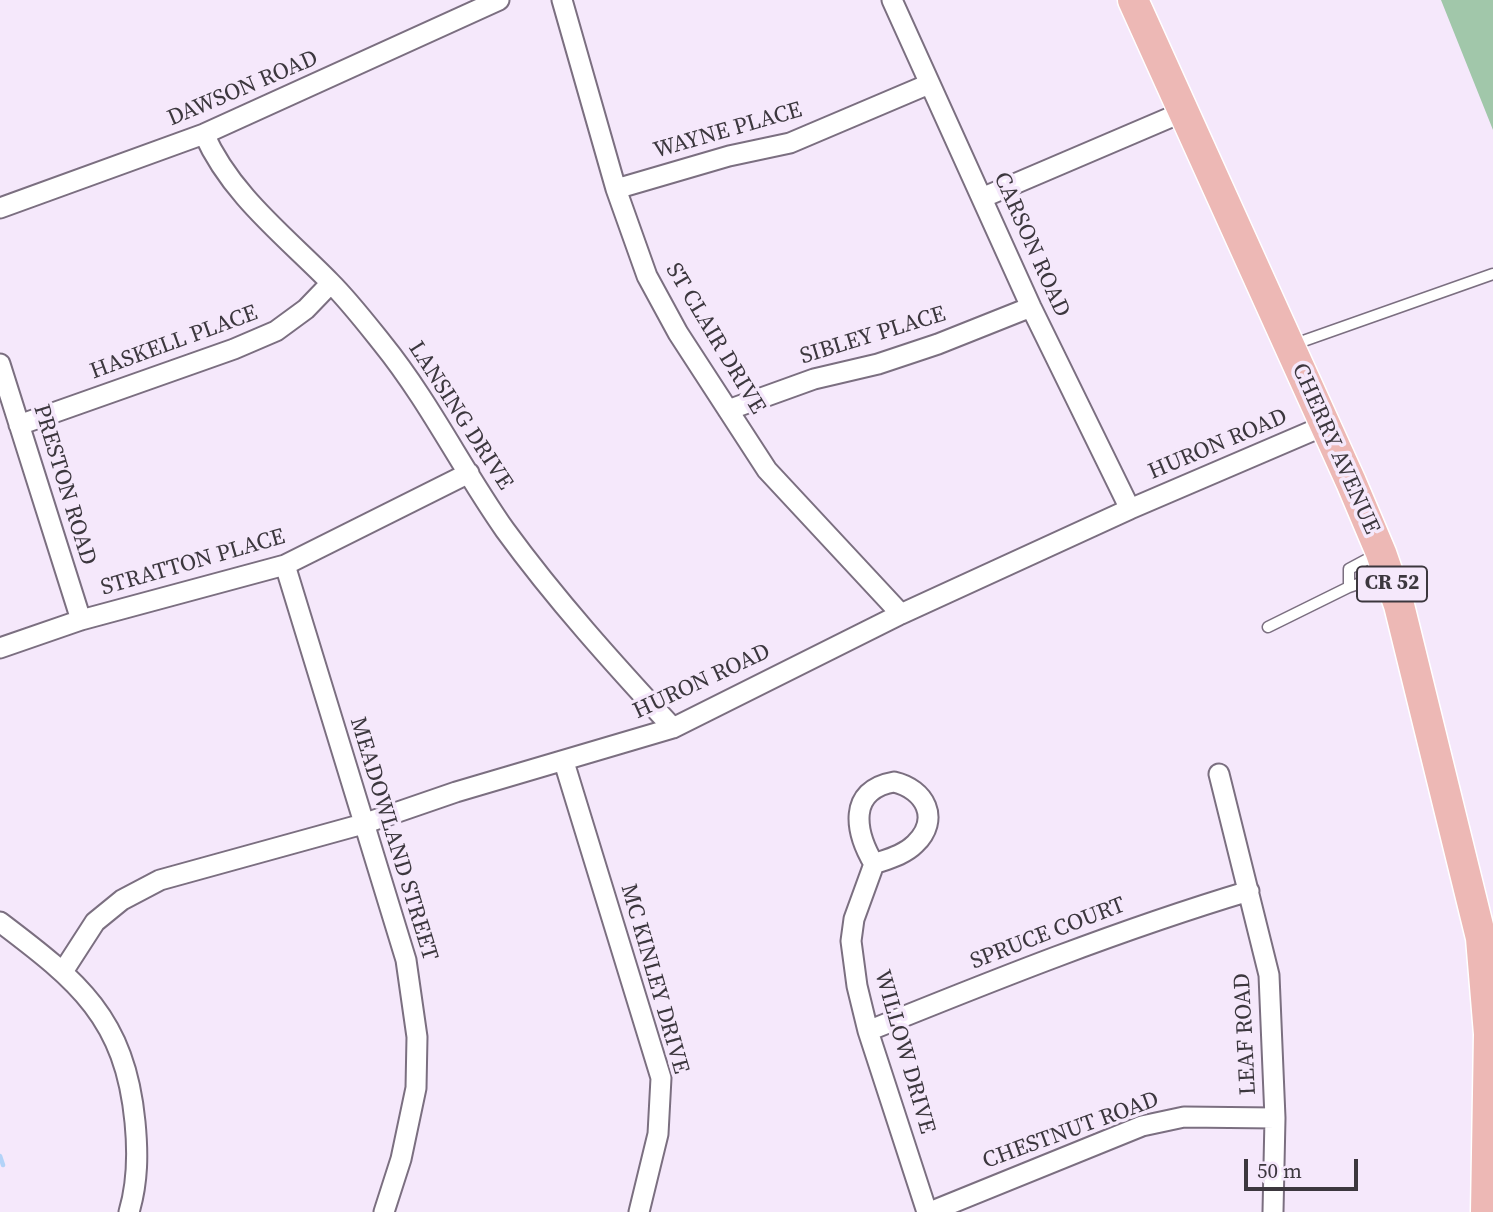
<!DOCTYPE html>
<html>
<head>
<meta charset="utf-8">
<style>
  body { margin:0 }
  #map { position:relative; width:1493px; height:1212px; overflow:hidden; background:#f5e8fb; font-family:"Source Serif 4",serif }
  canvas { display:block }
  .scale { position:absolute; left:1244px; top:1159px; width:114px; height:32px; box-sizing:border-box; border:4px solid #3c373e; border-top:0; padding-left:9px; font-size:21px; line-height:24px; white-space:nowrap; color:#3c373e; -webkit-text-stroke:5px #f5e8fb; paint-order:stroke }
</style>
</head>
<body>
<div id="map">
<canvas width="1493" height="1212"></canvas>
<div class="scale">50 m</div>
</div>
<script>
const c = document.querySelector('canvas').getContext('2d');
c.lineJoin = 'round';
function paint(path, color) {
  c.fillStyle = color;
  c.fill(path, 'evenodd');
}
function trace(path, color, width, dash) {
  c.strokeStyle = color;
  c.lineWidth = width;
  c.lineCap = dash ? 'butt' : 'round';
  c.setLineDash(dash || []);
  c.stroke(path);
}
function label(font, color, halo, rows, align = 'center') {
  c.font = font + ' "Source Serif 4",serif';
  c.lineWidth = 7;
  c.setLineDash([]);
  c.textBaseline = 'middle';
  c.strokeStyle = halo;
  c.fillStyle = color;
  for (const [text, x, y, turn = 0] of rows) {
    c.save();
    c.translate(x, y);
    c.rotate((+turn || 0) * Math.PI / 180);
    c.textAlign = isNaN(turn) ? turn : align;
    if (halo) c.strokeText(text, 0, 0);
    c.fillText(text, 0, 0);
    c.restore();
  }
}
paint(new Path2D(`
  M1441,0H1493V130Z`), '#a1c7aa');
trace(new Path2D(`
  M0,1156L3,1165`), '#b3d3f8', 4.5);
const service = new Path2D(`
  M1292,345L1493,274
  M1349,587V569L1377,554
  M1268,627L1349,587L1385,575`);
const minor = new Path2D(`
  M562,0L616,189L647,276L678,333L767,470L901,614
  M892,0L1031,307L1130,509
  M204,134C231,195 285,236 330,282C349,301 366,323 382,343C429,401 462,469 505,530C556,600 614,664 673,728
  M616,189L729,156L790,143L929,84
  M984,197L1183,112
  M0,208L204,134L499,0
  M0,364L81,620
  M728,410L814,379L878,364L938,344L1031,307
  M19,425L234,349L276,331L306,309L331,283
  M285,565L406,960L417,1037L416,1088L401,1159L384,1212
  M0,648L81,620L285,565L469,473
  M564,762L661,1078L658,1134L639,1212
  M1219,774L1269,975L1275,1118L1273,1212
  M894,782C925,789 941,819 915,844C904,855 888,859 874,864C855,832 847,790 894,782Z
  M874,864L854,919L851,941L857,986L868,1031L927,1212
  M0,922C78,981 125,1018 135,1122C138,1153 138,1182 129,1212
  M64,970L95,922L122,900L160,880L363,824L456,792L673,728L901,614L1130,509L1326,425
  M868,1031C994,980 1119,930 1249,891
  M930,1212L1142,1126L1184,1117L1275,1118`);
const primary = new Path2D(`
  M1133,0L1351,482L1381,553L1399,605L1481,938L1489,1034L1486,1212`);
trace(service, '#7b6f80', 13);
trace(minor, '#7b6f80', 23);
trace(primary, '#fff', 33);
trace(service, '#fff', 10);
trace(minor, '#fff', 19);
trace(primary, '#edb8b5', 30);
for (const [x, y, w] of [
  [1392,584,70]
]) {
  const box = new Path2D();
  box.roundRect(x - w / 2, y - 17.5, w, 35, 5);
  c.fillStyle = '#f5e8fb';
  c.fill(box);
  trace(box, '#3c373e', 2);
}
label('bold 21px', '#3c373e', null, [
  ["CR 52",1392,584]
]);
label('23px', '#3c373e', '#f5e8fb', [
  ["DAWSON ROAD",243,89,-23],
  ["WAYNE PLACE",728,131,-16],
  ["CARSON ROAD",1031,245,66],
  ["SIBLEY PLACE",873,336,-17],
  ["ST CLAIR DRIVE",715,339,59],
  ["HASKELL PLACE",174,343,-20],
  ["LANSING DRIVE",460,416,57],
  ["HURON ROAD",1218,445,-23],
  ["CHERRY AVENUE",1335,449,66],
  ["PRESTON ROAD",64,485,73],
  ["STRATTON PLACE",193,563,-16],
  ["HURON ROAD",702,682,-25],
  ["MEADOWLAND STREET",393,839,73],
  ["SPRUCE COURT",1048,934,-21],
  ["MC KINLEY DRIVE",654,979,74],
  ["LEAF ROAD",1246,1034,-93],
  ["WILLOW DRIVE",904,1052,74],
  ["CHESTNUT ROAD",1071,1131,-20]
]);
</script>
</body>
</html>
